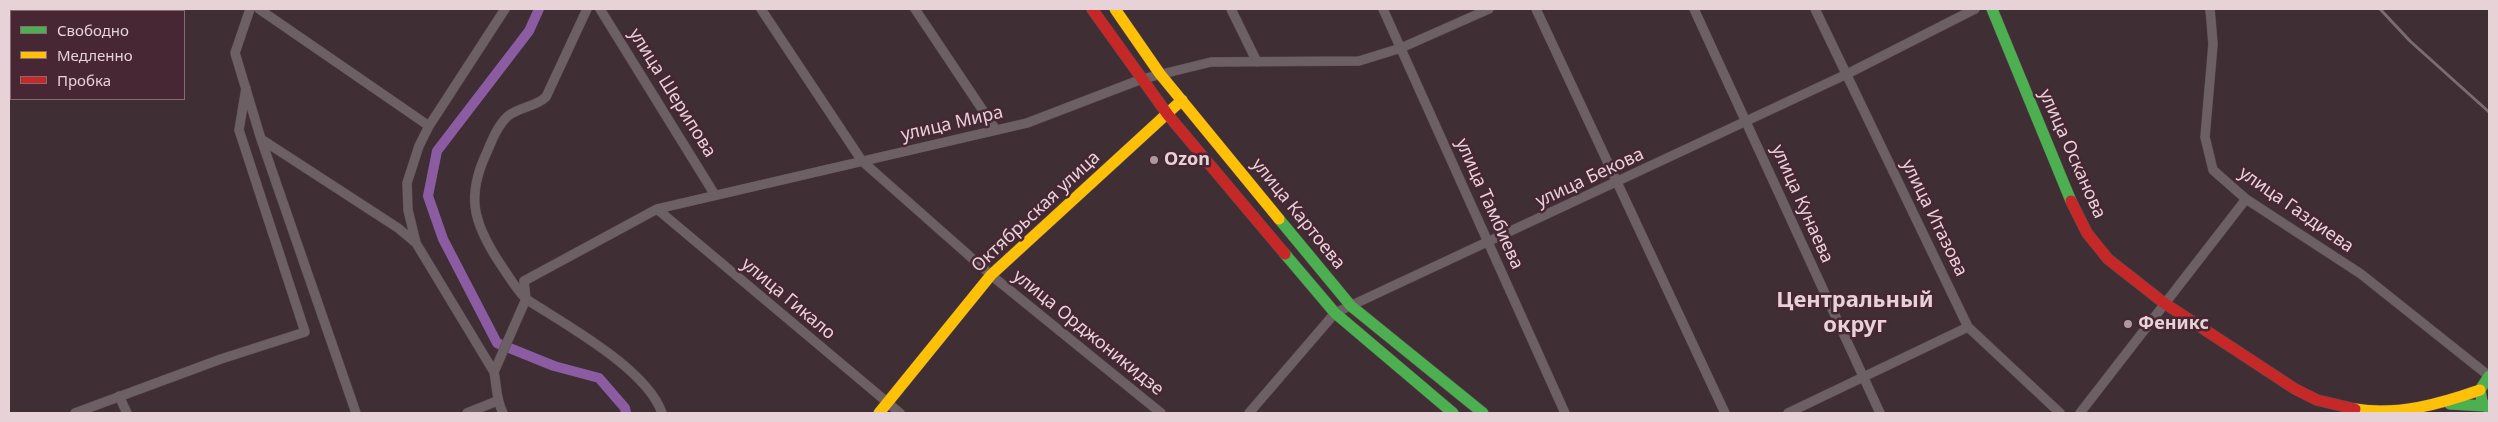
<!DOCTYPE html>
<html>
<head>
<meta charset="utf-8">
<style>
  body { margin:0 }
  #map { position:relative; width:2498px; height:422px; overflow:hidden; background:#3f2e34; font-family:"Noto Sans",sans-serif }
  canvas { display:block }
  .frame { position:absolute; inset:0; border:10px solid #e7d2d8; pointer-events:none }
  .legend { position:absolute; left:10px; top:10px; width:175px; height:90px; box-sizing:border-box; background:#462733; border:1px solid #866b75; margin:0; padding:6px 9px; list-style:none; font-size:15px; color:#e7d2d8 }
  .legend li { display:flex; align-items:center; gap:10px; height:25px }
  .legend b { width:25px; border:1px solid #866b75 }
</style>
</head>
<body>
<div id="map">
<canvas width="2498" height="422"></canvas>
<div class="frame"></div>
<ul class="legend">
<li><b style="height:6px;background:#4caf50"></b>Свободно</li>
<li><b style="height:6px;background:#ffc107"></b>Медленно</li>
<li><b style="height:6px;background:#c62828"></b>Пробка</li>
</ul>
</div>
<script>
const c = document.querySelector('canvas').getContext('2d');
c.lineJoin = 'round';
function trace(path, color, width, dash) {
  c.strokeStyle = color;
  c.lineWidth = width;
  c.lineCap = dash ? 'butt' : 'round';
  c.setLineDash(dash || []);
  c.stroke(path);
}
function label(font, color, halo, rows, align = 'center') {
  c.font = font + ' "Noto Sans",sans-serif';
  c.lineWidth = 5;
  c.setLineDash([]);
  c.textBaseline = 'middle';
  c.strokeStyle = halo;
  c.fillStyle = color;
  for (const [text, x, y, turn = 0] of rows) {
    c.save();
    c.translate(x, y);
    c.rotate((+turn || 0) * Math.PI / 180);
    c.textAlign = isNaN(turn) ? turn : align;
    if (halo) c.strokeText(text, 0, 0);
    c.fillText(text, 0, 0);
    c.restore();
  }
}
trace(new Path2D(`
  M539,9L529,31L437,151L428,196L443,239L497,343L554,366L599,378L625,408L626,413`), '#8b5ca2', 10);
const street = new Path2D(`
  M250,9L235,53L261,139L398,228L416,243
  M259,9L429,126
  M587,9L546,97C535,107 520,107 508,116C498,125 492,140 487,152C466,196 473,222 499,262C508,275 515,288 526,299C566,325 647,369 662,413
  M600,9L715,195
  M761,9L862,161L991,275L1161,413
  M915,9L996,130
  M1231,9L1257,62
  M1383,9L1565,413
  M1536,9L1725,413
  M1694,9L1880,413
  M1815,9L1968,327L2060,413
  M2210,9L2213,44L2205,137L2213,170L2246,199L2361,274L2489,376
  M261,139L356,413
  M657,209L900,413
  M494,372L526,299L524,281L657,209L1027,123L1142,79L1211,62L1359,61L1401,48L1489,9
  M119,396L127,413
  M75,413L221,359L305,332L239,130L246,88
  M467,413L497,401
  M503,413C496,400 497,387 494,372L416,243L408,210L407,183L419,146L429,126L505,9
  M1249,413L1335,313L1847,74L1975,9
  M1788,413L1968,327
  M2080,413L2246,199`);
const fast = new Path2D(`
  M1992,9L2071,201
  M1279,219L1351,306L1483,413
  M1285,254L1335,313L1453,413
  M2489,376L2480,390L2482,402L2489,409
  M2450,404L2486,406`);
const slow = new Path2D(`
  M1115,9L1160,74L1279,219
  M2355,409C2398,416 2440,404 2480,390
  M879,413L991,275L1182,100`);
const jam = new Path2D(`
  M1092,9L1168,115L1285,254
  M2071,201L2087,233L2108,259L2164,303L2295,389L2317,400L2355,409`);
trace(street, '#5b4c51', 10);
trace(fast, '#5b4c51', 12);
trace(slow, '#5b4c51', 12);
trace(jam, '#5b4c51', 12);
trace(street, '#6d6064', 9);
trace(fast, '#4caf50', 11);
trace(slow, '#ffc107', 11);
trace(jam, '#c62828', 11);
trace(new Path2D(`
  M2380,9L2410,41L2489,112`), '#796d71', 3);
for (const [x, y, r, color] of [
  [1154,160,5,"#ac999f"],
  [2128,324,5,"#ac999f"]
]) {
  const dot = new Path2D();
  dot.arc(x, y, r, 0, 2 * Math.PI);
  c.fillStyle = color;
  c.fill(dot);
  trace(dot, '#462733', 2);
}
label('18px', '#e7d2d8', '#462733', [
  ["улица Шерипова",672,93,58],
  ["улица Мира",952,124,-13],
  ["улица Осканова",2072,154,66],
  ["улица Бекова",1590,178,-25],
  ["улица Тамбиева",1489,204,66],
  ["улица Кунаева",1802,204,66],
  ["улица Газдиева",2296,210,35],
  ["Октябрьская улица",1036,212,-43],
  ["улица Картоева",1298,214,51],
  ["улица Итазова",1934,218,64],
  ["улица Гикало",788,299,40],
  ["улица Орджоникидзе",1088,333,39]
]);
label('bold 18px', '#e7d2d8', '#462733', [
  ["Ozon",1164,160],
  ["Феникс",2138,324]
], 'left');
label('bold 22px', '#e7d2d8', '#462733', [
  ["Центральный",1855,301],
  ["округ",1855,326]
]);
</script>
</body>
</html>
